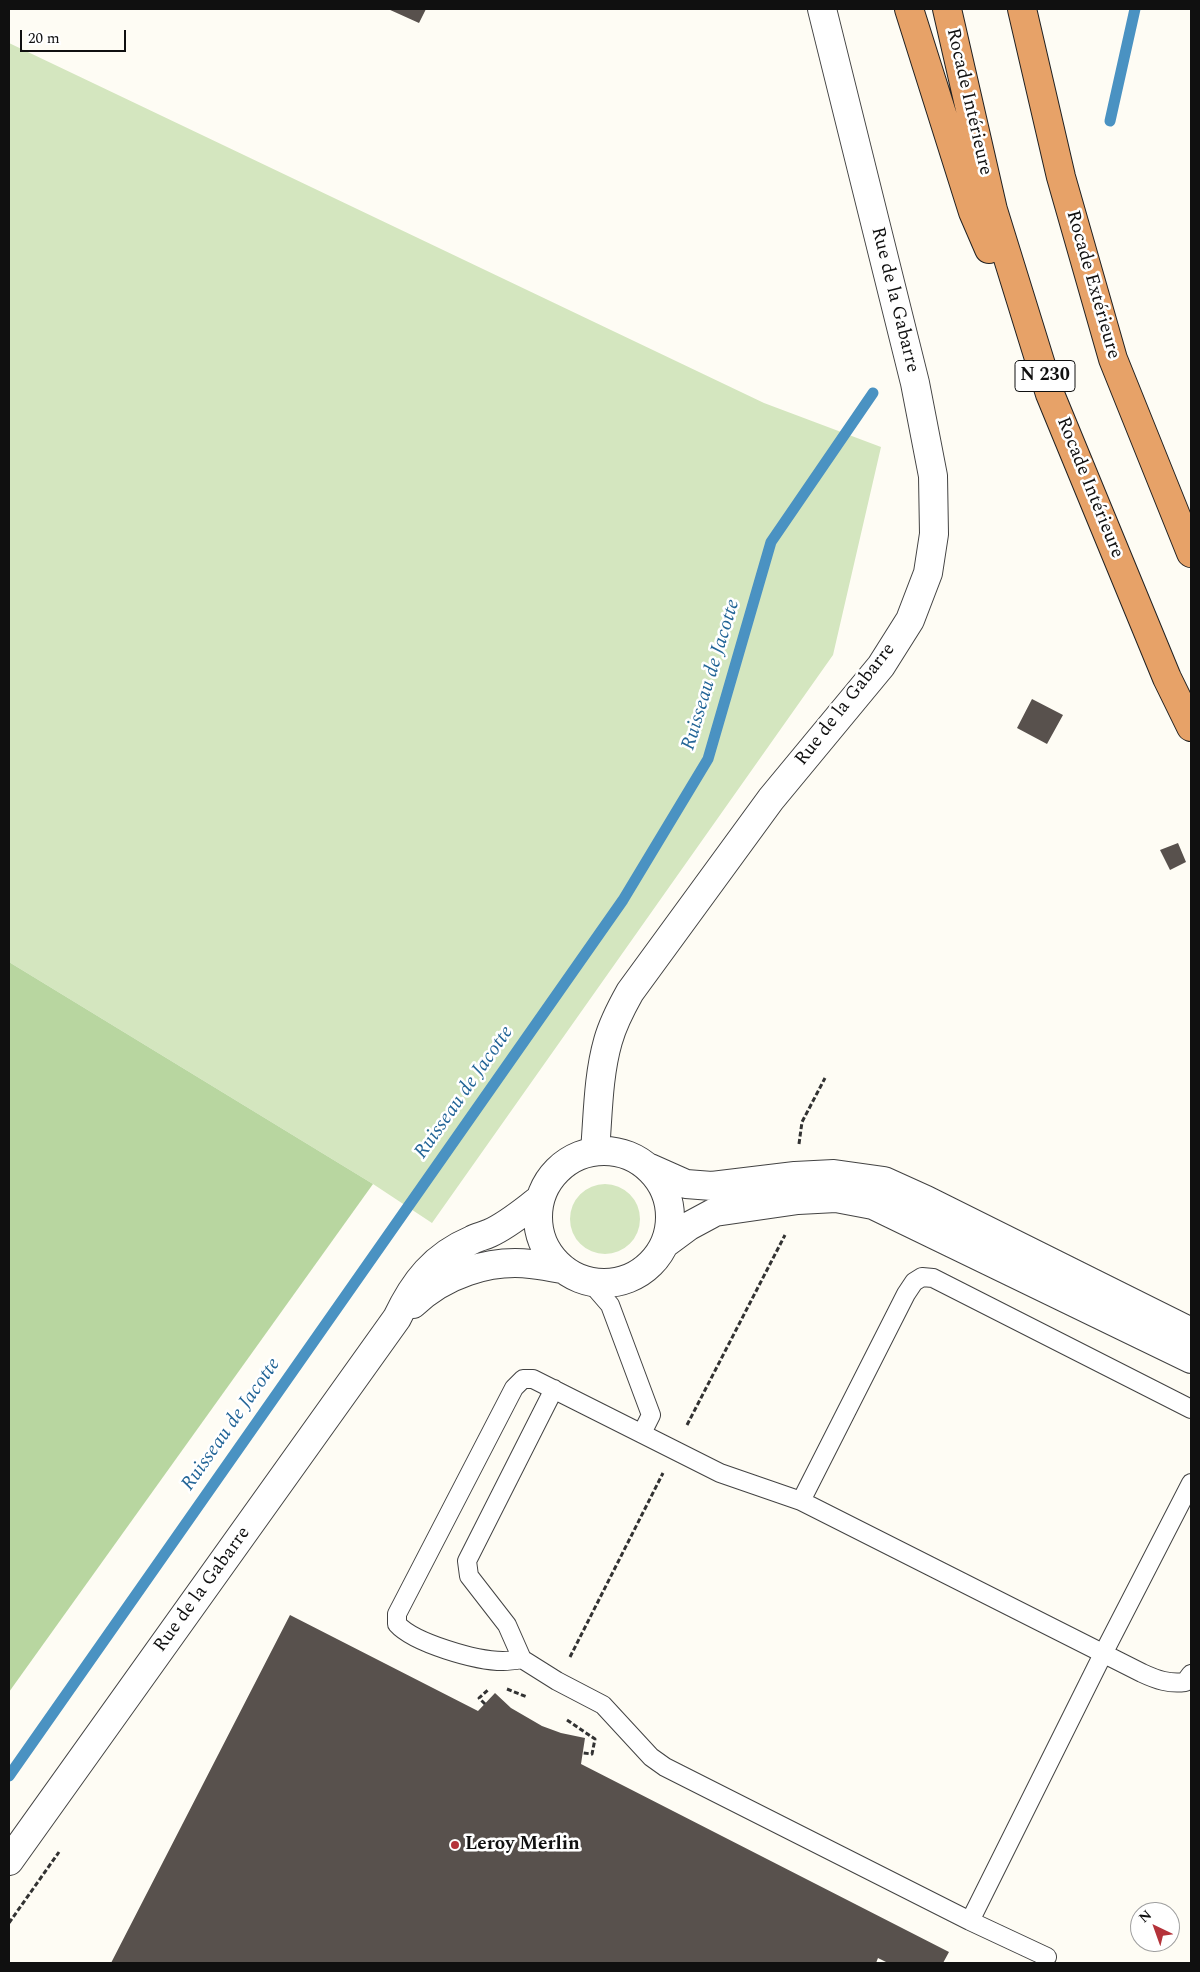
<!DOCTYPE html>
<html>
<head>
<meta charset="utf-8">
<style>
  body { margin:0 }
  #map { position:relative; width:1200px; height:1972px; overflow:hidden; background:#fefcf4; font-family:Spectral,serif }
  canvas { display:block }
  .frame { position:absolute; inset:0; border:10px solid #101010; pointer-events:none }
  .north { position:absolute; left:1130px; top:1902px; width:50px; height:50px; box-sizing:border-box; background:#fff; border:1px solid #9f9f9f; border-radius:50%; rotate:318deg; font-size:14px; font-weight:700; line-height:20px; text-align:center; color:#101010 }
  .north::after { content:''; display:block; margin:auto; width:18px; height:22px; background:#b4333a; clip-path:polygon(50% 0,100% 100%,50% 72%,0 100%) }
  .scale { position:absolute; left:20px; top:30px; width:106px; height:22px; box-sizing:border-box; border:2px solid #101010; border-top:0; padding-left:6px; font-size:15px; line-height:18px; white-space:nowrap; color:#101010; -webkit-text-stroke:4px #fff; paint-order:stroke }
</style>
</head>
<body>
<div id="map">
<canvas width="1200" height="1972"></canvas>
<div class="frame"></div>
<div class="north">N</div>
<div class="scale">20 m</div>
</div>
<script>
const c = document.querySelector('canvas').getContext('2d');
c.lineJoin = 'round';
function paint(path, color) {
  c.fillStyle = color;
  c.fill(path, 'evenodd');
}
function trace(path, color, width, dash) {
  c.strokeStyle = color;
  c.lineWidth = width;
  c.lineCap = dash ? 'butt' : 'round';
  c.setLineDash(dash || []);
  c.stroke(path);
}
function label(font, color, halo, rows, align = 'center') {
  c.font = font + ' Spectral,serif';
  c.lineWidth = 5;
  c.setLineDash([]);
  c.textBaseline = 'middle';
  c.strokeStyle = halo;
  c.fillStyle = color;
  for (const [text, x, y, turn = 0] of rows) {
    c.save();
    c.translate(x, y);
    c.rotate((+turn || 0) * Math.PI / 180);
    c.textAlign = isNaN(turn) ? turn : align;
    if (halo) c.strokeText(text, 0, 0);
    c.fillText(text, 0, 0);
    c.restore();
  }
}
paint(new Path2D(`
  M9,43L764,403L881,447L833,655L432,1223L373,1184L9,962Z
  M570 1219a35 35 0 1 1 70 0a35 35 0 1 1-70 0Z`), '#d4e6bf');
paint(new Path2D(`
  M9,962L373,1184L9,1692Z`), '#b8d6a0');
trace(new Path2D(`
  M1110,121L1135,9
  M9,1776L623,900L708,759L771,542L873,393`), '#4a92c2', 11);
paint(new Path2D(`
  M388,9H426L419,23Z
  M1032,699L1063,715L1047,744L1017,728Z
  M1178,843L1186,862L1170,870L1160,850Z
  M290,1615L478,1711L495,1693L511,1708L542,1726L561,1733L585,1738L581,1764L949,1952L943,1963H888L878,1958L876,1963H111Z`), '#58514d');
const lane = new Path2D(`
  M591,1283L610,1305L651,1415L642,1433
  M554,1389L467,1561L469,1576L507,1625L522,1659L557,1681L603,1705L651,1757L665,1767L970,1921L1047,1957
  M801,1501L906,1294L914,1282L922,1277L933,1278L1191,1409
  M522,1659C516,1660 509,1661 503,1661C476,1661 414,1643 397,1624V1614L514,1388L523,1379H533L720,1473L801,1501L1142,1673C1157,1680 1169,1684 1185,1682L1191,1674
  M970,1921L1103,1654L1191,1483`);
const street = new Path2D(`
  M538 1217a66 66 0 1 1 132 0a66 66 0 1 1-132 0Z
  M595,1151C598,1115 598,1076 608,1041C613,1023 621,1008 630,992L771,799L881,666L910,620L928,573L934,534L933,476L915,383L822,9
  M650,1168L686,1184L712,1186L795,1176L834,1174L884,1181L926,1200L1191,1332
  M666,1243L689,1226L715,1212L798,1200L836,1198L873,1205L1191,1359
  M413,1304C443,1275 489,1259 531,1264C541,1265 552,1267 562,1269
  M9,1861L397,1318C414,1282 434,1256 472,1240C477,1237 484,1236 490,1233C508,1225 524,1211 540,1199`);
const highway = new Path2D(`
  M909,9L973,212L989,249
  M947,9L993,210L1050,394L1167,678L1191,727
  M1022,9L1061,177L1113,359L1191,553`);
trace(lane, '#434343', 20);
trace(street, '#434343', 30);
trace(highway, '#212121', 30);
trace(new Path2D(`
  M799,1144L802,1122L825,1078
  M687,1425L785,1235
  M570,1657L663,1473
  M507,1689L527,1697
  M485,1704L479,1698L489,1689
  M567,1720L595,1739L592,1754L583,1753
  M9,1923L59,1852`), '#323232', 3, [5, 2.5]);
trace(lane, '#fff', 18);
trace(street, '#fff', 28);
trace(highway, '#e7a268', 28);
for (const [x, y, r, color] of [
  [455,1845,5,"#b4333a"]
]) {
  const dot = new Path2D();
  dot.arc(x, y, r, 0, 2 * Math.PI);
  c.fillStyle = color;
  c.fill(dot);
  trace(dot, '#fff', 2);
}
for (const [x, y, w] of [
  [1045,376,60]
]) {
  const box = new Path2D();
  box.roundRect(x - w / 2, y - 15.5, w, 31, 4);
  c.fillStyle = '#fff';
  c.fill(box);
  trace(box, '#101010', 1);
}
label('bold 18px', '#101010', null, [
  ["N 230",1045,376]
]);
label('19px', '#101010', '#fff', [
  ["Rocade Intérieure",968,102,77],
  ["Rocade Extérieure",1092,285,74],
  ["Rue de la Gabarre",894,300,76],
  ["Rocade Intérieure",1089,488,68],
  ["Rue de la Gabarre",846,705,-52],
  ["Rue de la Gabarre",203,1590,-54]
]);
label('bold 19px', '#101010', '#fff', [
  ["Leroy Merlin",465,1845]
], 'left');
label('italic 20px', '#236597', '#fff', [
  ["Ruisseau de Jacotte",712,675,-73],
  ["Ruisseau de Jacotte",465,1093,-55],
  ["Ruisseau de Jacotte",232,1425,-55]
]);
</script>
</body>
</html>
